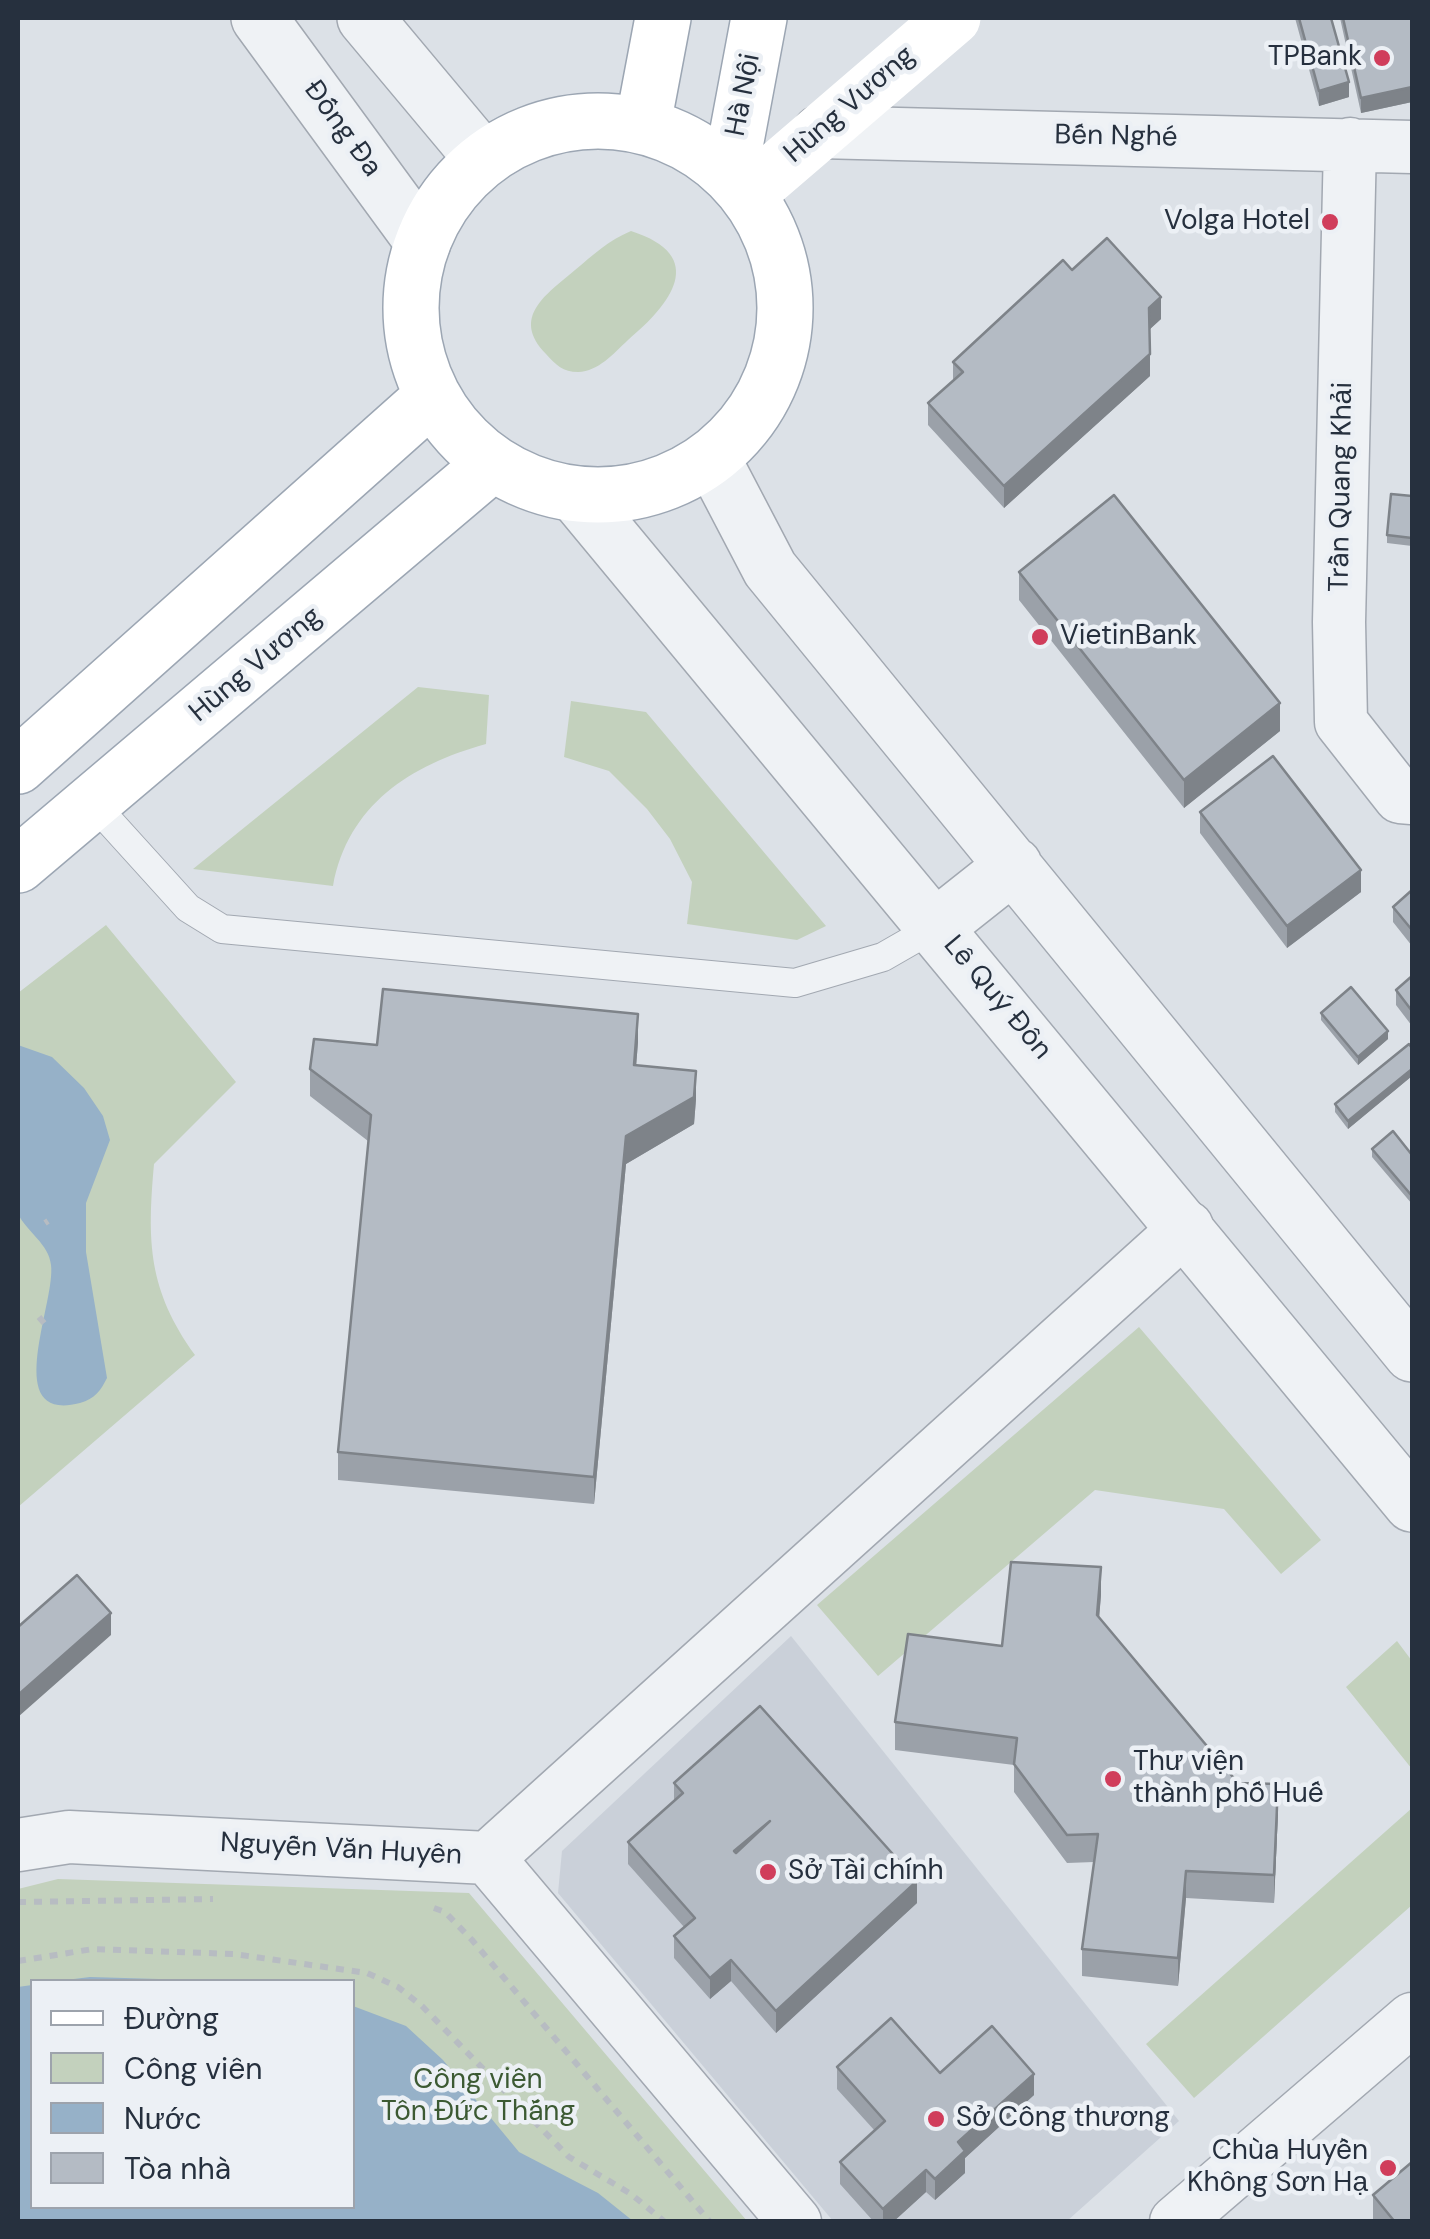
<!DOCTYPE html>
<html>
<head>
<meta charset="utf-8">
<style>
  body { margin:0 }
  #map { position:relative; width:1430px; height:2239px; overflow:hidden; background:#dce1e7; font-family:"DM Sans",sans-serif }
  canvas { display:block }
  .frame { position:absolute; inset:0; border:20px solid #26303e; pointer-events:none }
  .legend { position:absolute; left:30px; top:1979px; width:325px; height:230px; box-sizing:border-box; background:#ecf0f5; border:2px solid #9da3ac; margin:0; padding:12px 18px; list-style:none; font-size:30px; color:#26303e }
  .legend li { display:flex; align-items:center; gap:20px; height:50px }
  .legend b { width:50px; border:2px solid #9da3ac }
</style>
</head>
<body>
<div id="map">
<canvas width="1430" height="2239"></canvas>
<div class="frame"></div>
<ul class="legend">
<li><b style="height:12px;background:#fff"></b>Đường</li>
<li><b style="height:28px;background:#c3d1bd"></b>Công viên</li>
<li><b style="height:28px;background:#96b1c8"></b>Nước</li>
<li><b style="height:28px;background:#b4bbc4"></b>Tòa nhà</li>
</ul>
</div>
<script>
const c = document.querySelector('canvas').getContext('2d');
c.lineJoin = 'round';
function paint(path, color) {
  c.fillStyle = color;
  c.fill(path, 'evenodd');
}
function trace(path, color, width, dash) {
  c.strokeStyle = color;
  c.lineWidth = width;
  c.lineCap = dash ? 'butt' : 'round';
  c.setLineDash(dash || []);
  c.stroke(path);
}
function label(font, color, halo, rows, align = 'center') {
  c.font = font + ' "DM Sans",sans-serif';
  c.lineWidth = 9;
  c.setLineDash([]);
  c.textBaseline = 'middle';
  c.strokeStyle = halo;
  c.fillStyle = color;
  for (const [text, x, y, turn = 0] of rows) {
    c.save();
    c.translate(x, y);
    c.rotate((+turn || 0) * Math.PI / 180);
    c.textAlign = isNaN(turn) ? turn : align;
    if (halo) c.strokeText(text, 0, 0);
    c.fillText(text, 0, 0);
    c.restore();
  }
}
paint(new Path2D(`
  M791,1636L1179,2121L1067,2221H833L558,1893L562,1851Z`), '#cad0d9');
paint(new Path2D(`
  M631,231C709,256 671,304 628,340C613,354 599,371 578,372C563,372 556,365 546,354C510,317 547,294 575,270C593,255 609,240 631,231Z
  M418,687L489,695L486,744C410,765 348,805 333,886L193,869Z
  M571,701L646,712L826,926L797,940L687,924L692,882L670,839L647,809L609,771L564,757Z
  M106,925L236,1082L154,1164C147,1242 148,1290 195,1355L18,1507V993Z
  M1139,1327L1321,1540L1281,1574L1224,1509L1095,1490L878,1676L817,1605Z
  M1397,1641L1412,1661V1769L1346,1687Z
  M1412,1808V1905L1194,2098L1146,2044Z
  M58,1879L469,1893L747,2221L18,2222V1889ZM32,1982H352V2206H32Z`), '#c3d1bd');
paint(new Path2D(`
  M18,1045L52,1057L84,1088L103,1116L110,1140L86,1203V1252L107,1378C101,1390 95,1399 80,1403C0,1424 56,1303 51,1265C49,1244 27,1232 18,1214C12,1200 17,1071 18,1045Z
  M90,1977L227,1981H58Z
  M32,1985V2206H352L353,2006L406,2026L443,2060L519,2152L598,2193L633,2221H18V1987Z`), '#96b1c8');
const service = new Path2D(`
  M92,802L188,908L222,929L795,983L883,957L937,926`);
const minor = new Path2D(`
  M819,132L1412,147
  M1350,144L1339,622L1341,722L1400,797L1412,798
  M18,1845L69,1837L488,1858L795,2222
  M488,1858L1187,1227
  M1176,2222L1412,2019`);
const tertiary = new Path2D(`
  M259,18L423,242
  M365,18L483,159
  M712,458L770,569L1412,1354
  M576,495L1412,1504
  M937,926L1014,865`);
const primary = new Path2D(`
  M411 308a187 187 0 1 1 374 0a187 187 0 1 1-374 0Z
  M643,124L663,18
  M730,173L759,18
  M18,766L433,396
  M18,865L493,463`);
trace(service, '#a2a8b1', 30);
trace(minor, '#a2a8b1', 55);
trace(tertiary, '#a2a8b1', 58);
trace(primary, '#9ca6b3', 58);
trace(new Path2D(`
  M45,1223L48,1221
  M39,1317L49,1329
  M18,1902L213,1899
  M434,1908L445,1912L472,1940L710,2222
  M18,1961L93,1949L234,1954L367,1973L398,1987L422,2006L569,2157L631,2194L665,2222`), '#b7bcc2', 6, [8, 8]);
trace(service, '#eff2f5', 28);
trace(minor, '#eff2f5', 52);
trace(tertiary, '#eff2f5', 55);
trace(new Path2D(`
  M748,194L953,18`), '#fff', 55);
trace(primary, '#fff', 55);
paint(new Path2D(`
  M1295,18H1331L1349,97L1319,106Z
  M1340,18H1412V102L1361,113Z
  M1072,270L1161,319L1150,329V376L1004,508L928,425V403L953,380V362Z
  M1412,496V546L1387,543V535Z
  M1019,572L1280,731L1184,808L1019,600Z
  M1200,812L1361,892L1287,948L1200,833Z
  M1412,890V946L1393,922V907Z
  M1412,976V1026L1396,1005V990Z
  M1321,1013L1388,1039L1358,1065L1321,1020Z
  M638,1042L636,1066L696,1099L694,1124L626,1164L594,1504L338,1480V1452L368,1141L310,1096V1069L377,1045Z
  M1412,1048V1076L1348,1129L1335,1112V1104Z
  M1372,1149L1412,1155V1204L1372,1157Z
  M1101,1595L1099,1617L1238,1783L1278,1812L1274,1903L1186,1898L1178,1986L1082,1976V1949L1094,1862L1067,1863L1014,1792V1765L895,1750V1722L1002,1646Z
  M674,1783L917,1903L776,2033L731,1981L710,1999L674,1958V1936L684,1927L628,1864V1842L674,1801Z
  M837,2067L940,2073L1034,2095L965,2158V2173L935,2200L926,2192L893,2222H874L840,2184V2162L875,2131L837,2089Z
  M1373,2195L1412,2222H1373Z`), '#9ba1a9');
paint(new Path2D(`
  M1349,82V97L1319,106V91Z
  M1412,87V102L1361,113V98Z
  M1161,297V319L1149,330V308Z
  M1150,354V376L1004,508V486Z
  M1280,703V731L1184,808V780Z
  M1361,870V892L1287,948V926Z
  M638,1014V1042L634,1093V1065Z
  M1388,1031V1039L1358,1065V1057Z
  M1412,1069V1076L1348,1129V1121Z
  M696,1071V1099L694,1124L626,1164L594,1504V1477L626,1136Z
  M1101,1567V1595L1097,1643V1615Z
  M111,1613V1635L18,1717V1695Z
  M1278,1784V1812L1274,1903V1875Z
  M1186,1871V1898L1178,1986V1958Z
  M917,1881V1903L776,2033V2011Z
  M731,1960V1981L710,1999V1978Z
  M1034,2074V2095L965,2158V2173L935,2200V2179L958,2142Z
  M926,2170V2192L893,2222H883V2209Z`), '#7e8389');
const building = new Path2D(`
  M1299,18H1331L1349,82L1319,91Z
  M1343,18H1412V87L1361,98Z
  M1107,238L1161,297L1149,308L1150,354L1004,486L928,403L963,372L953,362L1063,260L1072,270Z
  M1391,494L1412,496V538L1387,535Z
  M1114,495L1280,703L1184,780L1019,572Z
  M1273,756L1361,870L1287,926L1200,812Z
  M1412,890V930L1393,907Z
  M1412,976V1011L1396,990Z
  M1351,987L1388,1031L1358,1057L1321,1013Z
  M383,989L638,1014L634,1065L696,1071L694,1097L626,1136L594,1477L338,1452L371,1115L310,1069L314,1039L377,1045Z
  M1409,1044L1412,1048V1069L1348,1121L1335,1104Z
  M1393,1131L1412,1155V1196L1372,1149Z
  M1011,1562L1101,1567L1097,1615L1238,1783L1278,1784L1274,1875L1186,1871L1178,1958L1082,1949L1098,1834L1067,1835L1014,1764L1017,1738L895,1722L908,1634L1002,1646Z
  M77,1575L111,1613L18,1695V1627Z
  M760,1706L917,1881L776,2011L731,1960L710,1978L674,1936L695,1918L628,1842L683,1793L674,1783ZM770,1821L736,1853L734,1851Z
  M891,2018L940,2073L992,2026L1034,2074L958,2142L965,2151L935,2179L926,2170L883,2209L840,2162L885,2121L837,2067Z
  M1412,2162V2222H1395L1373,2195Z`);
paint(building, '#b4bbc4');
trace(building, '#7e8389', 2.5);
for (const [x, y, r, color] of [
  [1382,58,10,"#d03d5b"],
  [1330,222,10,"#d03d5b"],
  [1040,637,10,"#d03d5b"],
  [1113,1779,10,"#d03d5b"],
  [768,1872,10,"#d03d5b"],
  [936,2119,10,"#d03d5b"],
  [1388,2168,10,"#d03d5b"]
]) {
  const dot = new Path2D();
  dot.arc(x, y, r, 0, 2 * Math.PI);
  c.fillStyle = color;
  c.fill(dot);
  trace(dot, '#ecf0f5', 4);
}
label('28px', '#26303e', '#ecf0f5', [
  ["TPBank",1362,58,"right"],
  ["Volga Hotel",1310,222,"right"],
  ["VietinBank",1060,637],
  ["Thư viện",1133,1763],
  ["thành phố Huế",1133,1795],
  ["Sở Tài chính",788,1872],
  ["Sở Công thương",956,2119],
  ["Chùa Huyền",1368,2152,"right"],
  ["Không Sơn Hạ",1368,2184,"right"]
], 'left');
label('28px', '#26303e', '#ecf0f5', [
  ["Hà Nội",744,95,-79],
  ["Hùng Vương",850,105,-41],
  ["Đống Đa",342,129,54],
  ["Bến Nghé",1116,137,1],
  ["Trần Quang Khải",1342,487,-89],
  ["Hùng Vương",256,665,-40],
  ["Lê Quý Đôn",997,998,50],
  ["Nguyễn Văn Huyên",341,1850,3]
]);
label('28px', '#3c5a33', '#ecf0f5', [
  ["Công viên",478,2081],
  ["Tôn Đức Thắng",478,2113]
]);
</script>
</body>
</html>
